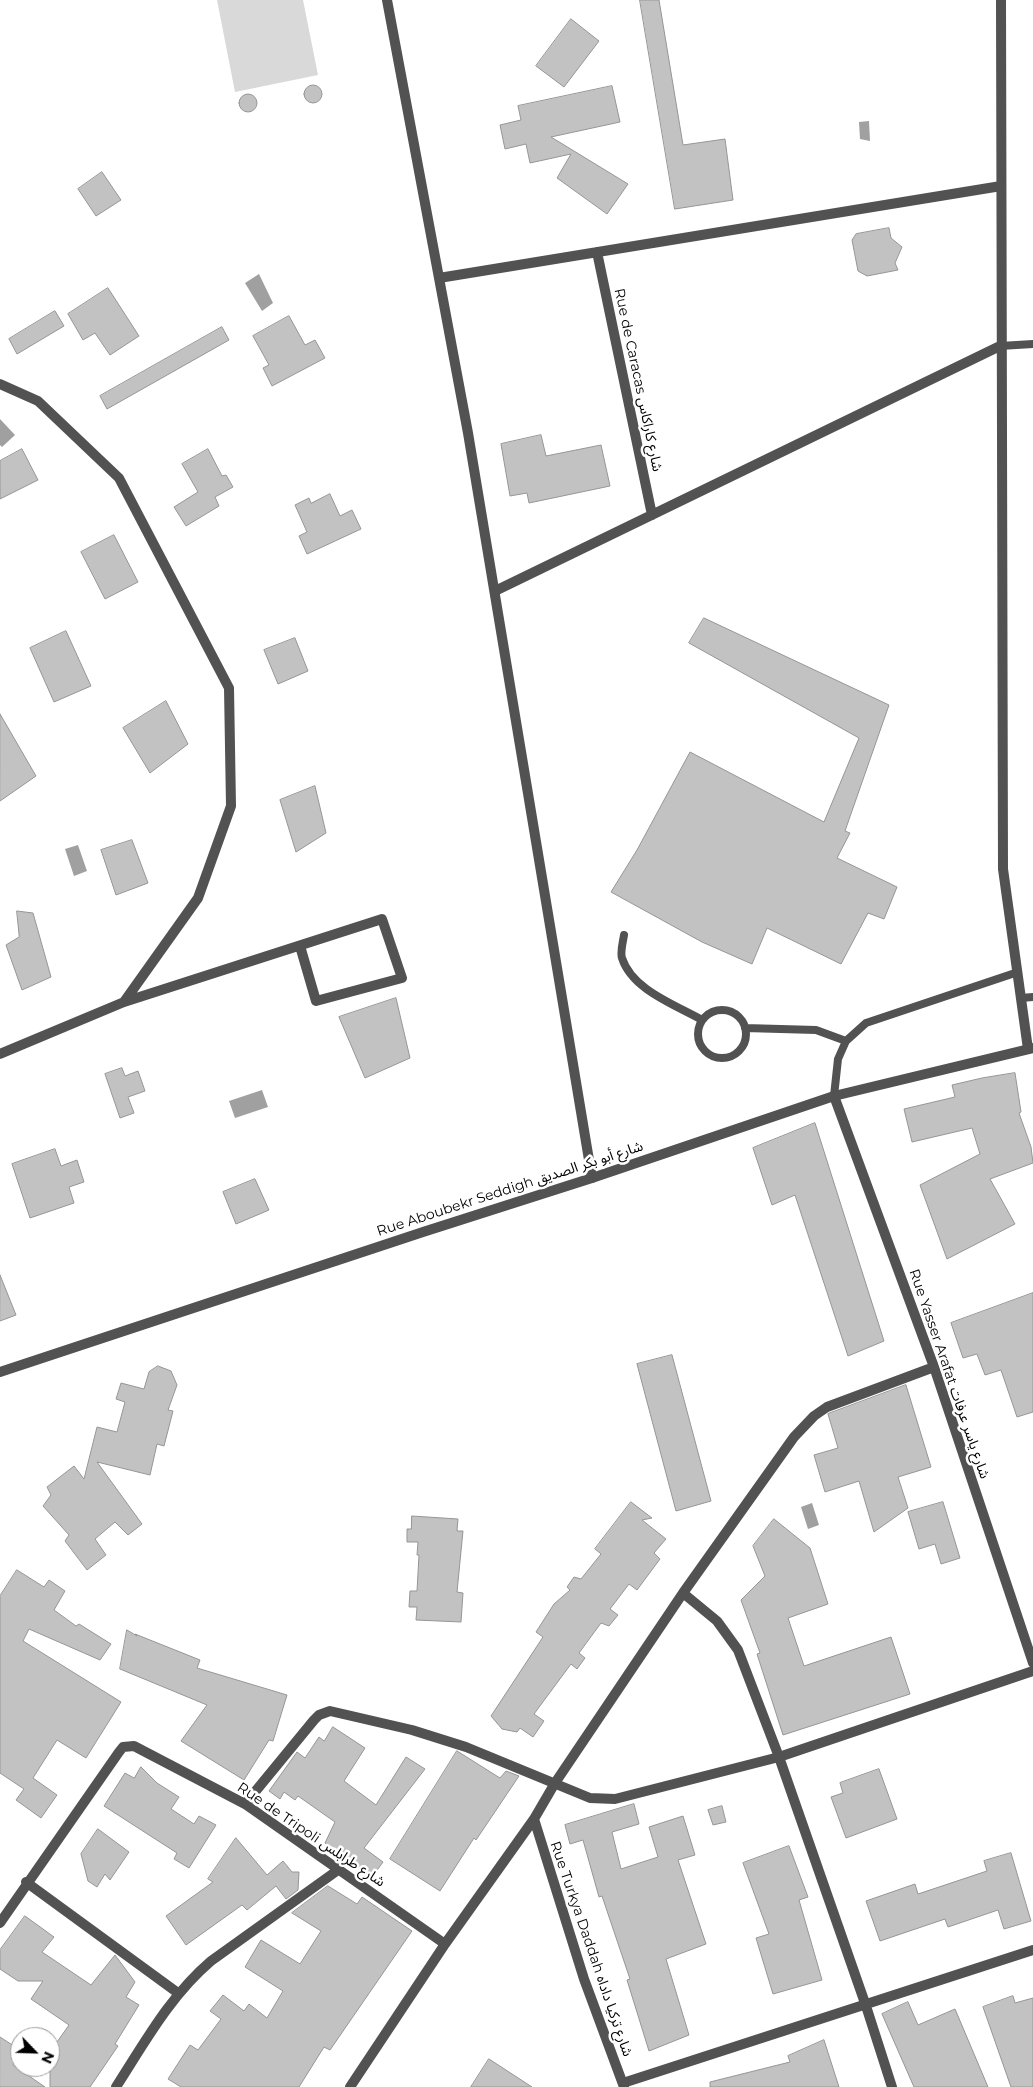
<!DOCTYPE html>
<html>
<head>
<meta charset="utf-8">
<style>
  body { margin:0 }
  #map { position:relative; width:1033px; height:2087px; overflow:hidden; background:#fff; font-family:Montserrat,sans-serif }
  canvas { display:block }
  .north { position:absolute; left:10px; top:2027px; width:50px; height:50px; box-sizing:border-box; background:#fff; border:1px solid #999; border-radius:50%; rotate:114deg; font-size:14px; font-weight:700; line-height:20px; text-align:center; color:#000 }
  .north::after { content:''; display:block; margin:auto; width:18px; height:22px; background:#000; clip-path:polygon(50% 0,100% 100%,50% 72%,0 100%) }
</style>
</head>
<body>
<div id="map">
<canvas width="1033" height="2087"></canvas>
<div class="north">N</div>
</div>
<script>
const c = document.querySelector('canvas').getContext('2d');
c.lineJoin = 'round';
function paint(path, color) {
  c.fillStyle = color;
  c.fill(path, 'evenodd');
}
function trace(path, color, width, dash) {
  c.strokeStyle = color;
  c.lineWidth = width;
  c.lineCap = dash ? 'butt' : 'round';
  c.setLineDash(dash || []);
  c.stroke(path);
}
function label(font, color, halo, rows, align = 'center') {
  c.font = font + ' Montserrat,"Noto Sans Arabic",sans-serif';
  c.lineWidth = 5;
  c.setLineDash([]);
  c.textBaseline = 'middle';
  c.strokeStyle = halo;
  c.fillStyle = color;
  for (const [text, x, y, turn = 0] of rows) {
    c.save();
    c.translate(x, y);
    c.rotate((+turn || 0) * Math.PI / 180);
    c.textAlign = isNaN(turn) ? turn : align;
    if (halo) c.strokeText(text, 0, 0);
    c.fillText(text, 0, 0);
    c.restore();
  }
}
paint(new Path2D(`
  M217,0H303L318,75L235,92Z`), '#d9d9d9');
paint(new Path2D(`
  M869,121L870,141L860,139L859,122Z
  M259,274L273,303L262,311L245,283Z
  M0,419L15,435L2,447L0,445Z
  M78,845L87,871L74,876L65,849Z
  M262,1090L268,1107L235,1118L229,1101Z
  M812,1503L819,1525L808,1529L801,1507Z`), '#a0a0a0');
const building = new Path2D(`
  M640,0H659L683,145L725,139L733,200L675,209Z
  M571,19L599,41L564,87L536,66Z
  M304 94a9 9 0 1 1 18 0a9 9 0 1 1-18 0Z
  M612,86L620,122L551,137L628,184L607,214L557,178L571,154L530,163L526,144L505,149L500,125L521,120L518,106Z
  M239 103a9 9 0 1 1 18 0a9 9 0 1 1-18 0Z
  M102,172L121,200L96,216L78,189Z
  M889,228L891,238L902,247L895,263L898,270L867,276L858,271L852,240L856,234Z
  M108,288L139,336L110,355L95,333L83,340L68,314Z
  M55,311L64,326L17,354L9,339Z
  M289,316L305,345L315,340L325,358L272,386L263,368L269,365L253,336Z
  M222,327L229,340L107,409L100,396Z
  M541,435L546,456L601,445L610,486L529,503L527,493L510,496L501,444Z
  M22,449L38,480L0,499V461Z
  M208,449L222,476L226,475L233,487L215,497L219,506L186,526L174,507L198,492L182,464Z
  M330,494L340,516L352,510L361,529L307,554L299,536L307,532L295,505L309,498L311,503Z
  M114,535L138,582L105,599L81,552Z
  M704,618L889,705L845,831L850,833L837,858L897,887L884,919L868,913L841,964L767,928L752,964L702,942L611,892L637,850L690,752L824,822L859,738L689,643Z
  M66,631L91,686L54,702L30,648Z
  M295,638L308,671L278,684L264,650Z
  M166,701L188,744L150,773L123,728Z
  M0,714L36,776L0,801Z
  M315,786L326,833L296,852L280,800Z
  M132,840L148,883L116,895L101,850Z
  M17,911L33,913L51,977L22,990L6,945L19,937Z
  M396,998L410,1058L365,1078L339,1017Z
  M122,1068L125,1076L138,1071L145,1091L128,1097L134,1113L120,1118L105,1074Z
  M1015,1073L1021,1112L1019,1113L1031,1147L1033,1163L990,1179L1015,1224L947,1259L920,1185L980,1154L972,1128L912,1142L904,1109L955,1097L952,1085L982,1078Z
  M815,1123L884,1341L848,1356L795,1195L772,1205L753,1148Z
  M55,1149L61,1166L77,1160L84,1182L69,1187L74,1203L30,1218L12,1164Z
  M255,1179L269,1210L236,1224L223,1192Z
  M0,1275L16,1315L0,1321Z
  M1033,1293V1412L1017,1417L1001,1370L985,1375L977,1354L963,1358L951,1323Z
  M672,1355L711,1501L676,1511L637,1364Z
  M158,1366L171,1371L177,1385L168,1410L173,1411L164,1446L157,1444L150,1475L97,1462L142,1524L128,1535L115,1522L95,1539L106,1555L87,1570L65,1541L69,1535L43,1506L51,1495L47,1487L74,1466L84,1479L97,1427L117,1432L125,1402L116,1399L121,1383L144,1389L149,1372Z
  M906,1385L931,1467L898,1477L908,1508L874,1532L859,1481L825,1492L814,1455L838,1448L828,1414Z
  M631,1502L652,1518L642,1520L666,1539L654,1553L660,1559L637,1590L629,1584L610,1609L618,1615L609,1626L601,1623L579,1653L585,1658L577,1669L571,1664L534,1714L544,1721L533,1737L520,1728L517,1732L502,1729L491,1716L543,1637L536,1632L554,1604L570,1590L567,1587L574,1577L581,1579L601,1554L595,1549Z
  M943,1502L960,1558L941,1564L935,1544L919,1549L908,1512Z
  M412,1516L458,1519L457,1531H463L457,1592L463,1593L461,1622L416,1620L417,1607H409L410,1591H417L419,1555H417L418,1542H407V1529H411Z
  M774,1519L810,1548L828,1604L788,1618L804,1666L891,1637L910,1694L783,1735L757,1654L760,1653L741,1600L765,1576L753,1546Z
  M17,1570L44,1587L49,1580L65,1591L54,1610L76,1626L79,1624L111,1644L100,1660L29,1629L23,1641L121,1702L86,1758L57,1740L33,1778L57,1795L41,1818L16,1800L24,1789L0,1773V1596Z
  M127,1630L137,1636L135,1634L200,1660L197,1668L287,1695L273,1741L269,1740L244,1780L181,1741L207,1705L120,1669Z
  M333,1727L365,1748L344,1781L376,1805L406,1757L425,1769L364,1848L383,1862L372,1877L325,1843L335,1822L298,1796L295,1800L284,1792L280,1799L269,1791L297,1752L305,1758L319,1737L324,1741Z
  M457,1751L500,1778L506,1771L519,1776L476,1840L474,1838L440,1891L390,1859Z
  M141,1767L157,1783L179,1797L171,1809L194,1824L199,1816L216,1825L189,1868L174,1859L177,1853L104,1806L125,1773L134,1778Z
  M879,1769L897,1819L846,1838L831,1797L843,1793L840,1783Z
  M634,1804L639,1824L612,1832L621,1869L658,1857L649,1827L683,1816L695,1855L678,1860L706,1944L666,1959L689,2035L649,2051L627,1980L630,1979L602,1896L599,1897L583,1840L570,1844L565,1825Z
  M722,1806L726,1822L713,1825L708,1810Z
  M98,1829L129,1852L110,1880L105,1874L97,1887L88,1881L81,1854Z
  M236,1838L267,1875L283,1861L292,1872H299L298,1890L286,1899L276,1886L247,1910L242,1905L186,1945L166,1916L213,1882L208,1879Z
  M789,1846L808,1897L799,1900L822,1980L773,1994L756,1938L769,1934L743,1863Z
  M1011,1853L1031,1921L1004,1929L998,1910L948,1927L945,1919L880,1941L866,1901L915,1884L918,1894L987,1871L984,1861Z
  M328,1886L357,1904L362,1897L412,1931L330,2050L324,2047L299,2087H181L168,2079L190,2045L198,2050L221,2019L210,2011L223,1995L244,2011L249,2004L267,2018L283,1991L245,1967L261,1940L300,1964L321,1931L292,1913Z
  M25,1916L54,1937L42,1952L91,1985L115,1955L135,1982L126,1997L139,2005L115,2044L118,2046L90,2087H50V2052L69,2025L31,1999L43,1981H18L0,1969V1950Z
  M1013,1996L1015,2003L1033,1998V2087H1011L983,2007Z
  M908,2002L918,2025L955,2009L988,2087H914L882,2014Z
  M0,2037L20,2050L13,2065L45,2087H0Z
  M824,2040L839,2087H710V2082L790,2062L788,2056Z
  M489,2059L532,2087H471Z`);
paint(building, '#c2c2c2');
trace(building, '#969696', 1);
trace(new Path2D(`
  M1000,346L1033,344
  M624,935C623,942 620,952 622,958C632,990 676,1005 702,1020
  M1021,998L1033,997
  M698 1034a24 24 0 1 1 48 0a24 24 0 1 1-48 0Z
  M745,1028L816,1030L846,1041
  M834,1096L838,1059L846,1041L866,1023L1018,972`), '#525252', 8);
trace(new Path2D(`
  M387,0L468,433L592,1178
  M1001,0L1003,869L1028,1049
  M597,252L652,515
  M439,278L1001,186
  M0,384L38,401L119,478L229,688L231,806L198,898L124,1002L0,1054
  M495,591L1000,346
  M124,1002L382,919L402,978L316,1001L300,946
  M834,1096L934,1367L1033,1663
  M683,1593L717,1621L738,1650L779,1757L866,2006L892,2087
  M245,1804L314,1720L319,1715L330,1711L412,1730L466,1747L590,1798L615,1799L779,1757L1033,1671
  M534,1819L584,1979L624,2087
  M26,1882L178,1993
  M0,1923L119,1752L123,1747L134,1746L245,1804L445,1944
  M623,2083L1033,1950
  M116,2087C145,2042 170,1996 211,1961L338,1870
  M350,2087L445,1944L534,1819L555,1783L683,1593L794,1437L814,1416L827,1407L934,1367`), '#525252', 10);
trace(new Path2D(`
  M0,1372L423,1232L592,1178L834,1096L1033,1048`), '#525252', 10);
label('14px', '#000', '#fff', [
  ["Rue de Caracas شارع كاراكاس",638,380,78],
  ["Rue Aboubekr Seddigh شارع أبو بكر الصديق",510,1189,-18],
  ["Rue Yasser Arafat شارع ياسر عرفات",949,1374,71],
  ["Rue de Tripoli شارع طرابلس",311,1835,34],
  ["Rue Turkya Daddah شارع تركيا داداه",591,1949,71]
]);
</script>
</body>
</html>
